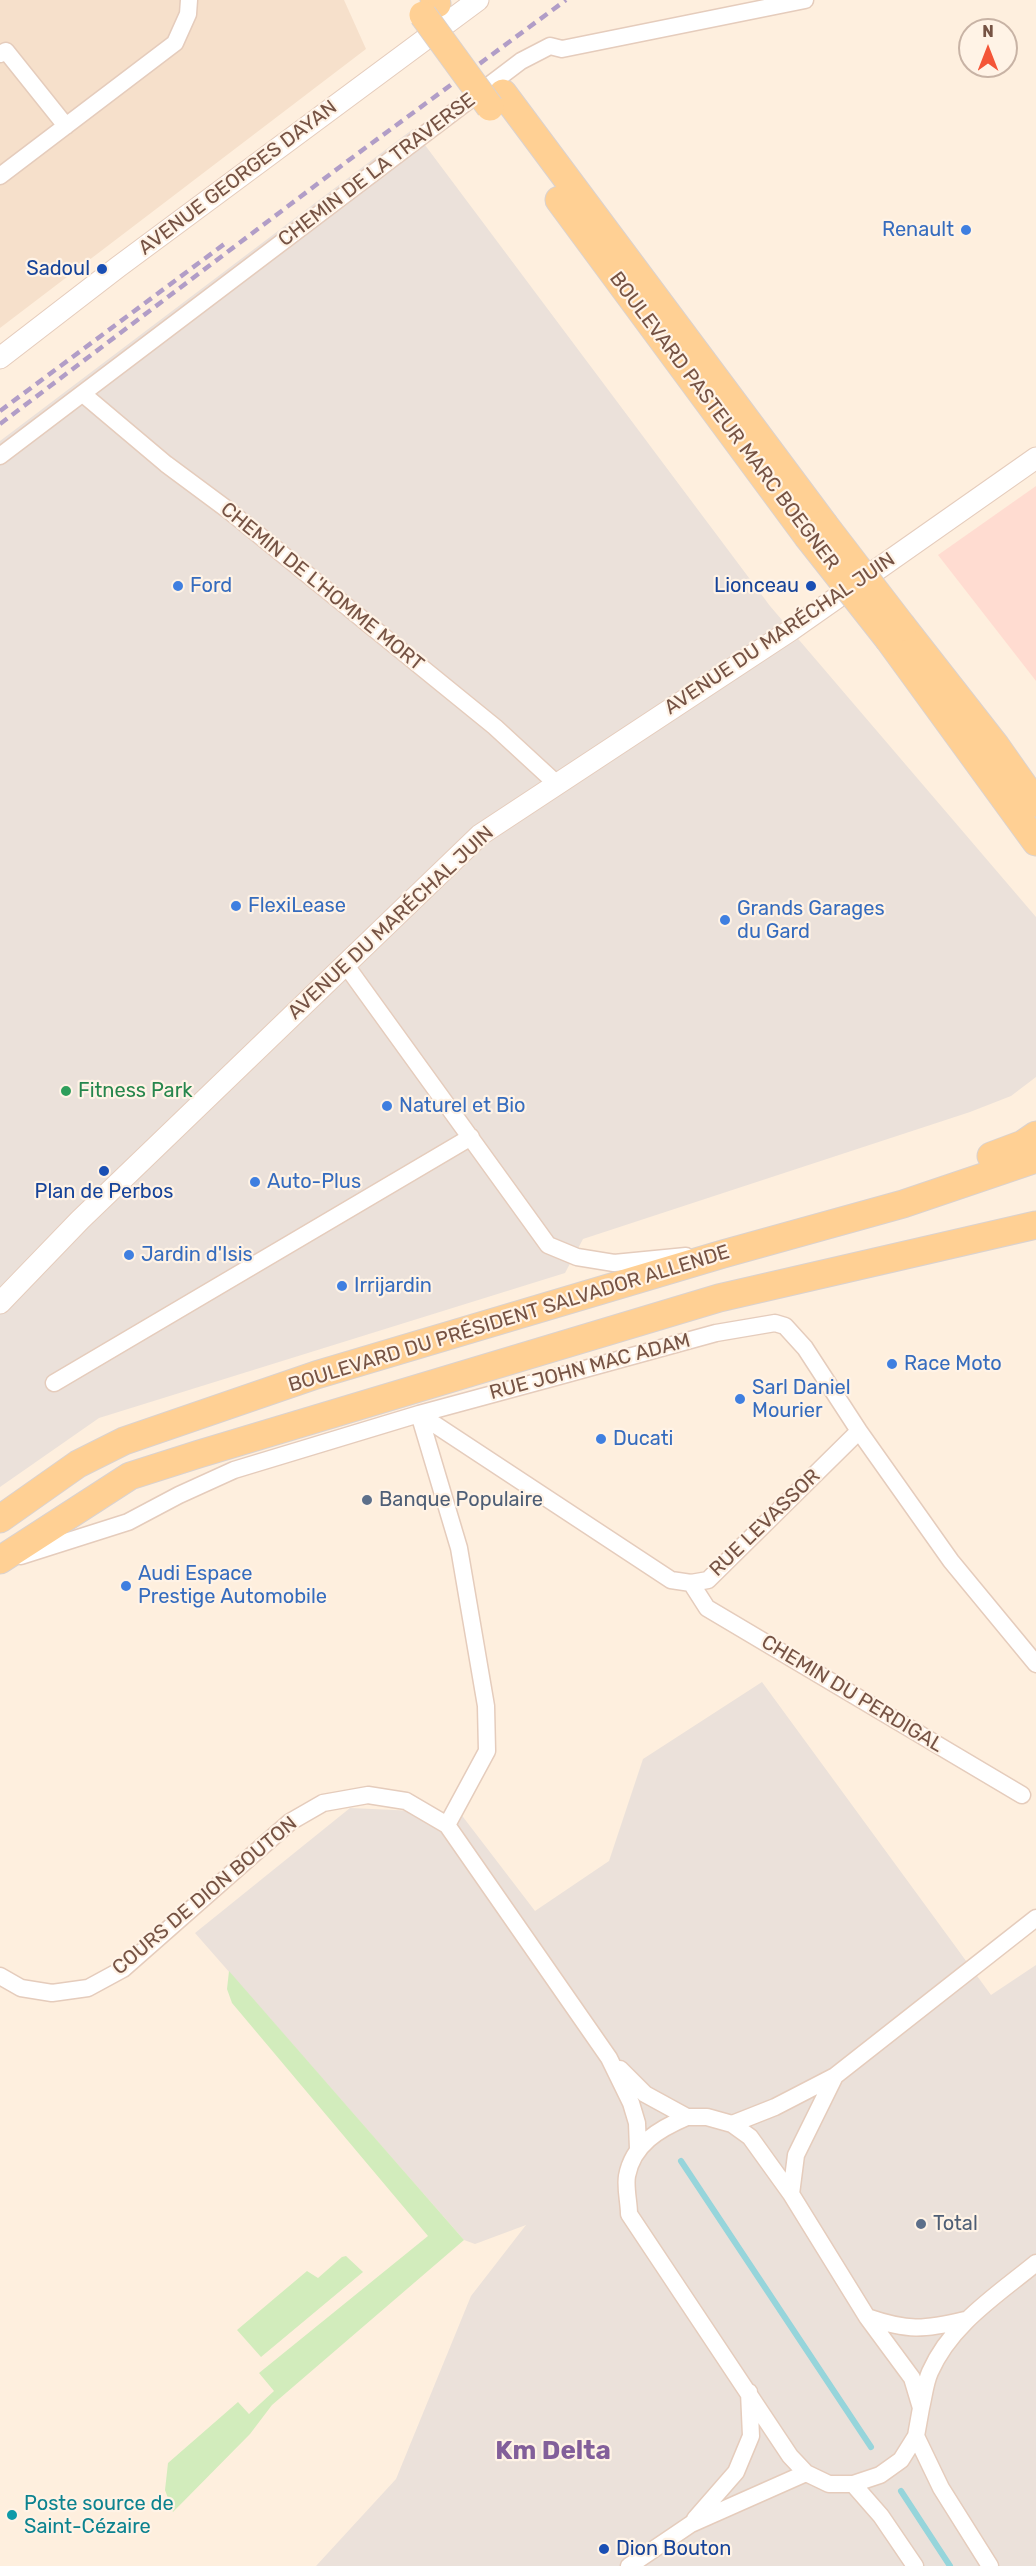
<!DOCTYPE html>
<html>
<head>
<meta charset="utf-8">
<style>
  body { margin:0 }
  #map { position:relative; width:1036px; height:2566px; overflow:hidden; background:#feefde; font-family:Rubik,sans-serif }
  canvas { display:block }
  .north { position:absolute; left:958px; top:18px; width:60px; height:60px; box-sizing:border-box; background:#fff3e6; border:2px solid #c8b3a5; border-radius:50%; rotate:0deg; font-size:16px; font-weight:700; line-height:24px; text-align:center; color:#765344 }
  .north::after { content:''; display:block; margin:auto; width:21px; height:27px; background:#f45537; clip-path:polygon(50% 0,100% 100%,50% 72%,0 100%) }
</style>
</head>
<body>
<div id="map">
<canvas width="1036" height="2566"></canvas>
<div class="north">N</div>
</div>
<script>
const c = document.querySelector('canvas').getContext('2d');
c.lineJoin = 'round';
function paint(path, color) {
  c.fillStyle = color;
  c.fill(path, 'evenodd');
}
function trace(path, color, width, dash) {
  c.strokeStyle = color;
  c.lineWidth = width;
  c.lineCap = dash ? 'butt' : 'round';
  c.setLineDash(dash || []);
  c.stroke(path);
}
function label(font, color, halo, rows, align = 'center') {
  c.font = font + ' Rubik,sans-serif';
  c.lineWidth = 4.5;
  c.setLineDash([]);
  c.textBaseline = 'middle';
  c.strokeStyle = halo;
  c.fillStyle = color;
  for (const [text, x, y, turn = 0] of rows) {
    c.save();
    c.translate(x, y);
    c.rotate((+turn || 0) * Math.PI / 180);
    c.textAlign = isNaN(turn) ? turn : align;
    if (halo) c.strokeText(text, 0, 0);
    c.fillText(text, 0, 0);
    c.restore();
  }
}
paint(new Path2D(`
  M0,0H344L366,49L0,328Z`), '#f6e0cb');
paint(new Path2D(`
  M1036,486V681L938,555Z`), '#ffdcd1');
paint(new Path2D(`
  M413,129L770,606L1036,917V1077L1011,1096L970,1112L583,1239L565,1273L99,1418L0,1487V441Z
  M762,1682L991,1995L1036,1965V2566H316L396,2479L471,2296L526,2225L475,2244L464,2240L195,1933L350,1808L460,1813L535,1911L609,1861L643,1759Z`), '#ebe1da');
paint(new Path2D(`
  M229,1971L464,2240L272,2405L250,2434L173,2512L165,2490L168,2463L238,2402L249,2414L274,2391L259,2373L428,2236L232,2003L227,1989Z
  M346,2256L363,2272L261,2357L237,2330L307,2271L318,2278L342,2257Z`), '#d2ecbc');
trace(new Path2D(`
  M681,2161L871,2447
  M901,2491L950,2566`), '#96d5db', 6);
const minor = new Path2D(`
  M0,54L6,51L66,126
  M0,176L175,43L188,14L189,0
  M83,394L166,464L228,510L495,727L558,785
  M0,456L521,61L550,46L562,49L805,0
  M345,964L548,1245L577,1257L614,1263L686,1256
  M54,1383L471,1137
  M419,1414L671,1580L691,1583L708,1580L859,1431
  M419,1414L459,1548L486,1706L487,1751L447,1825
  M21,1556L128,1522L179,1495L234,1470L419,1414L552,1378L716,1333L775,1323L785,1326L805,1348L859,1431L951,1561L1036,1664
  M691,1583L707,1608L1022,1795
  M0,1976L21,1988L52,1993L88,1988L123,1969L290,1822L323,1803L368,1795L406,1801L447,1825L609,2058L631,2103L637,2123L638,2149
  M620,2069L645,2094L687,2117
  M687,2117H707L732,2124L750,2137L791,2194L867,2317L912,2378L921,2408L916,2436L901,2460L880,2475L853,2484H829L806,2473L790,2456L629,2214C629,2202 625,2188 627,2176C633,2144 659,2129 687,2117Z
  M732,2124L775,2107L835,2076L1036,1918
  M791,2194L796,2155L835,2076
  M867,2317C908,2331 923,2330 965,2320
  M921,2408C924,2396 925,2383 930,2372C951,2324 997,2295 1036,2263
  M916,2436L941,2488L990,2566
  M853,2484L881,2516L915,2566
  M695,2519L736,2472L751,2436L749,2392
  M629,2566L691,2524L806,2473`);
const tertiary = new Path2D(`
  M0,358L118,267L478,0
  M0,1303L80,1220L480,835L791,630L1036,458`);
const primary = new Path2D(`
  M434,0L437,4
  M503,93L824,524
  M559,200L807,536
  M903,627L996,746L1036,803
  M889,640L1036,842
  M991,1156L1023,1144L1036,1135
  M0,1519L78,1464L124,1441L316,1375L723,1254L903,1204L1036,1159
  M0,1560L130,1476L199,1454L719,1298L1036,1225`);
trace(minor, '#e5ccbc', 19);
trace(tertiary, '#e5ccbc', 23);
trace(primary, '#dbd2ce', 29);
trace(minor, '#fff', 16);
trace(tertiary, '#fff', 21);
trace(primary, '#ffd094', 27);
trace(new Path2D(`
  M0,411L227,242
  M0,424L349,160L566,0`), '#b19dc7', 4.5, [9, 6]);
const primaryBridge = new Path2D(`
  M423,15L490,107
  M824,524L903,627
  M807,536L889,640`);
trace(primaryBridge, '#dbd2ce', 29, []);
trace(primaryBridge, '#ffd094', 27);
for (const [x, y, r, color] of [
  [966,230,6,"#3f7fe0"],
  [102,269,6,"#1a4fb4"],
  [178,586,6,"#3f7fe0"],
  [811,586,6,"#1a4fb4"],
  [236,906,6,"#3f7fe0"],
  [725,920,6,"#3f7fe0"],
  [66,1091,6,"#2e9e5b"],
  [387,1106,6,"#3f7fe0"],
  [104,1171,6,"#1a4fb4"],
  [255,1182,6,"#3f7fe0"],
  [129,1255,6,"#3f7fe0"],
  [342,1286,6,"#3f7fe0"],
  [892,1364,6,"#3f7fe0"],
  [740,1399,6,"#3f7fe0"],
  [601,1439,6,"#3f7fe0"],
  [367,1500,6,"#5c6f8a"],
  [126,1586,6,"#3f7fe0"],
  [921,2224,6,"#5c6f8a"],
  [12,2515,6,"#0f9aa8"],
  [604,2549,6,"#1a4fb4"]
]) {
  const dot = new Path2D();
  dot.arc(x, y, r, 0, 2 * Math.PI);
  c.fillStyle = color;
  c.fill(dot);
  trace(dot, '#fff3e6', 2);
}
label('20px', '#765344', '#fff3e6', [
  ["CHEMIN DE LA TRAVERSE",377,170,-37],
  ["AVENUE GEORGES DAYAN",238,178,-37],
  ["BOULEVARD PASTEUR MARC BOEGNER",724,421,53],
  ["CHEMIN DE L'HOMME MORT",322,587,39],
  ["AVENUE DU MARÉCHAL JUIN",780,634,-34],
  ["AVENUE DU MARÉCHAL JUIN",391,923,-43],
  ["BOULEVARD DU PRÉSIDENT SALVADOR ALLENDE",509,1319,-17],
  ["RUE JOHN MAC ADAM",590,1367,-15],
  ["RUE LEVASSOR",765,1523,-44],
  ["CHEMIN DU PERDIGAL",852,1694,31],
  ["COURS DE DION BOUTON",205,1896,-40]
]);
label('20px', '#366cbe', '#fff3e6', [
  ["Renault",954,230,"right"],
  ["Ford",190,586],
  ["FlexiLease",248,906],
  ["Grands Garages",737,909],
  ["du Gard",737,932],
  ["Naturel et Bio",399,1106],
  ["Auto-Plus",267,1182],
  ["Jardin d'Isis",141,1255],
  ["Irrijardin",354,1286],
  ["Race Moto",904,1364],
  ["Sarl Daniel",752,1388],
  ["Mourier",752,1411],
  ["Ducati",613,1439],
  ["Audi Espace",138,1574],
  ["Prestige Automobile",138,1597]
], 'left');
label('20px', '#164399', '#fff3e6', [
  ["Sadoul",90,269],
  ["Lionceau",799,586],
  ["Plan de Perbos",104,1192,"center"],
  ["Dion Bouton",616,2549,"left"]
], 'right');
label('20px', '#27864d', '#fff3e6', [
  ["Fitness Park",78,1091]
], 'left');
label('20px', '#4e5e75', '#fff3e6', [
  ["Banque Populaire",379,1500],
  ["Total",933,2224]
], 'left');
label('20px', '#0d838f', '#fff3e6', [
  ["Poste source de",24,2504],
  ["Saint-Cézaire",24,2527]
], 'left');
label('bold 26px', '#825f9a', '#fff3e6', [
  ["Km Delta",553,2451]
]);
</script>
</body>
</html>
